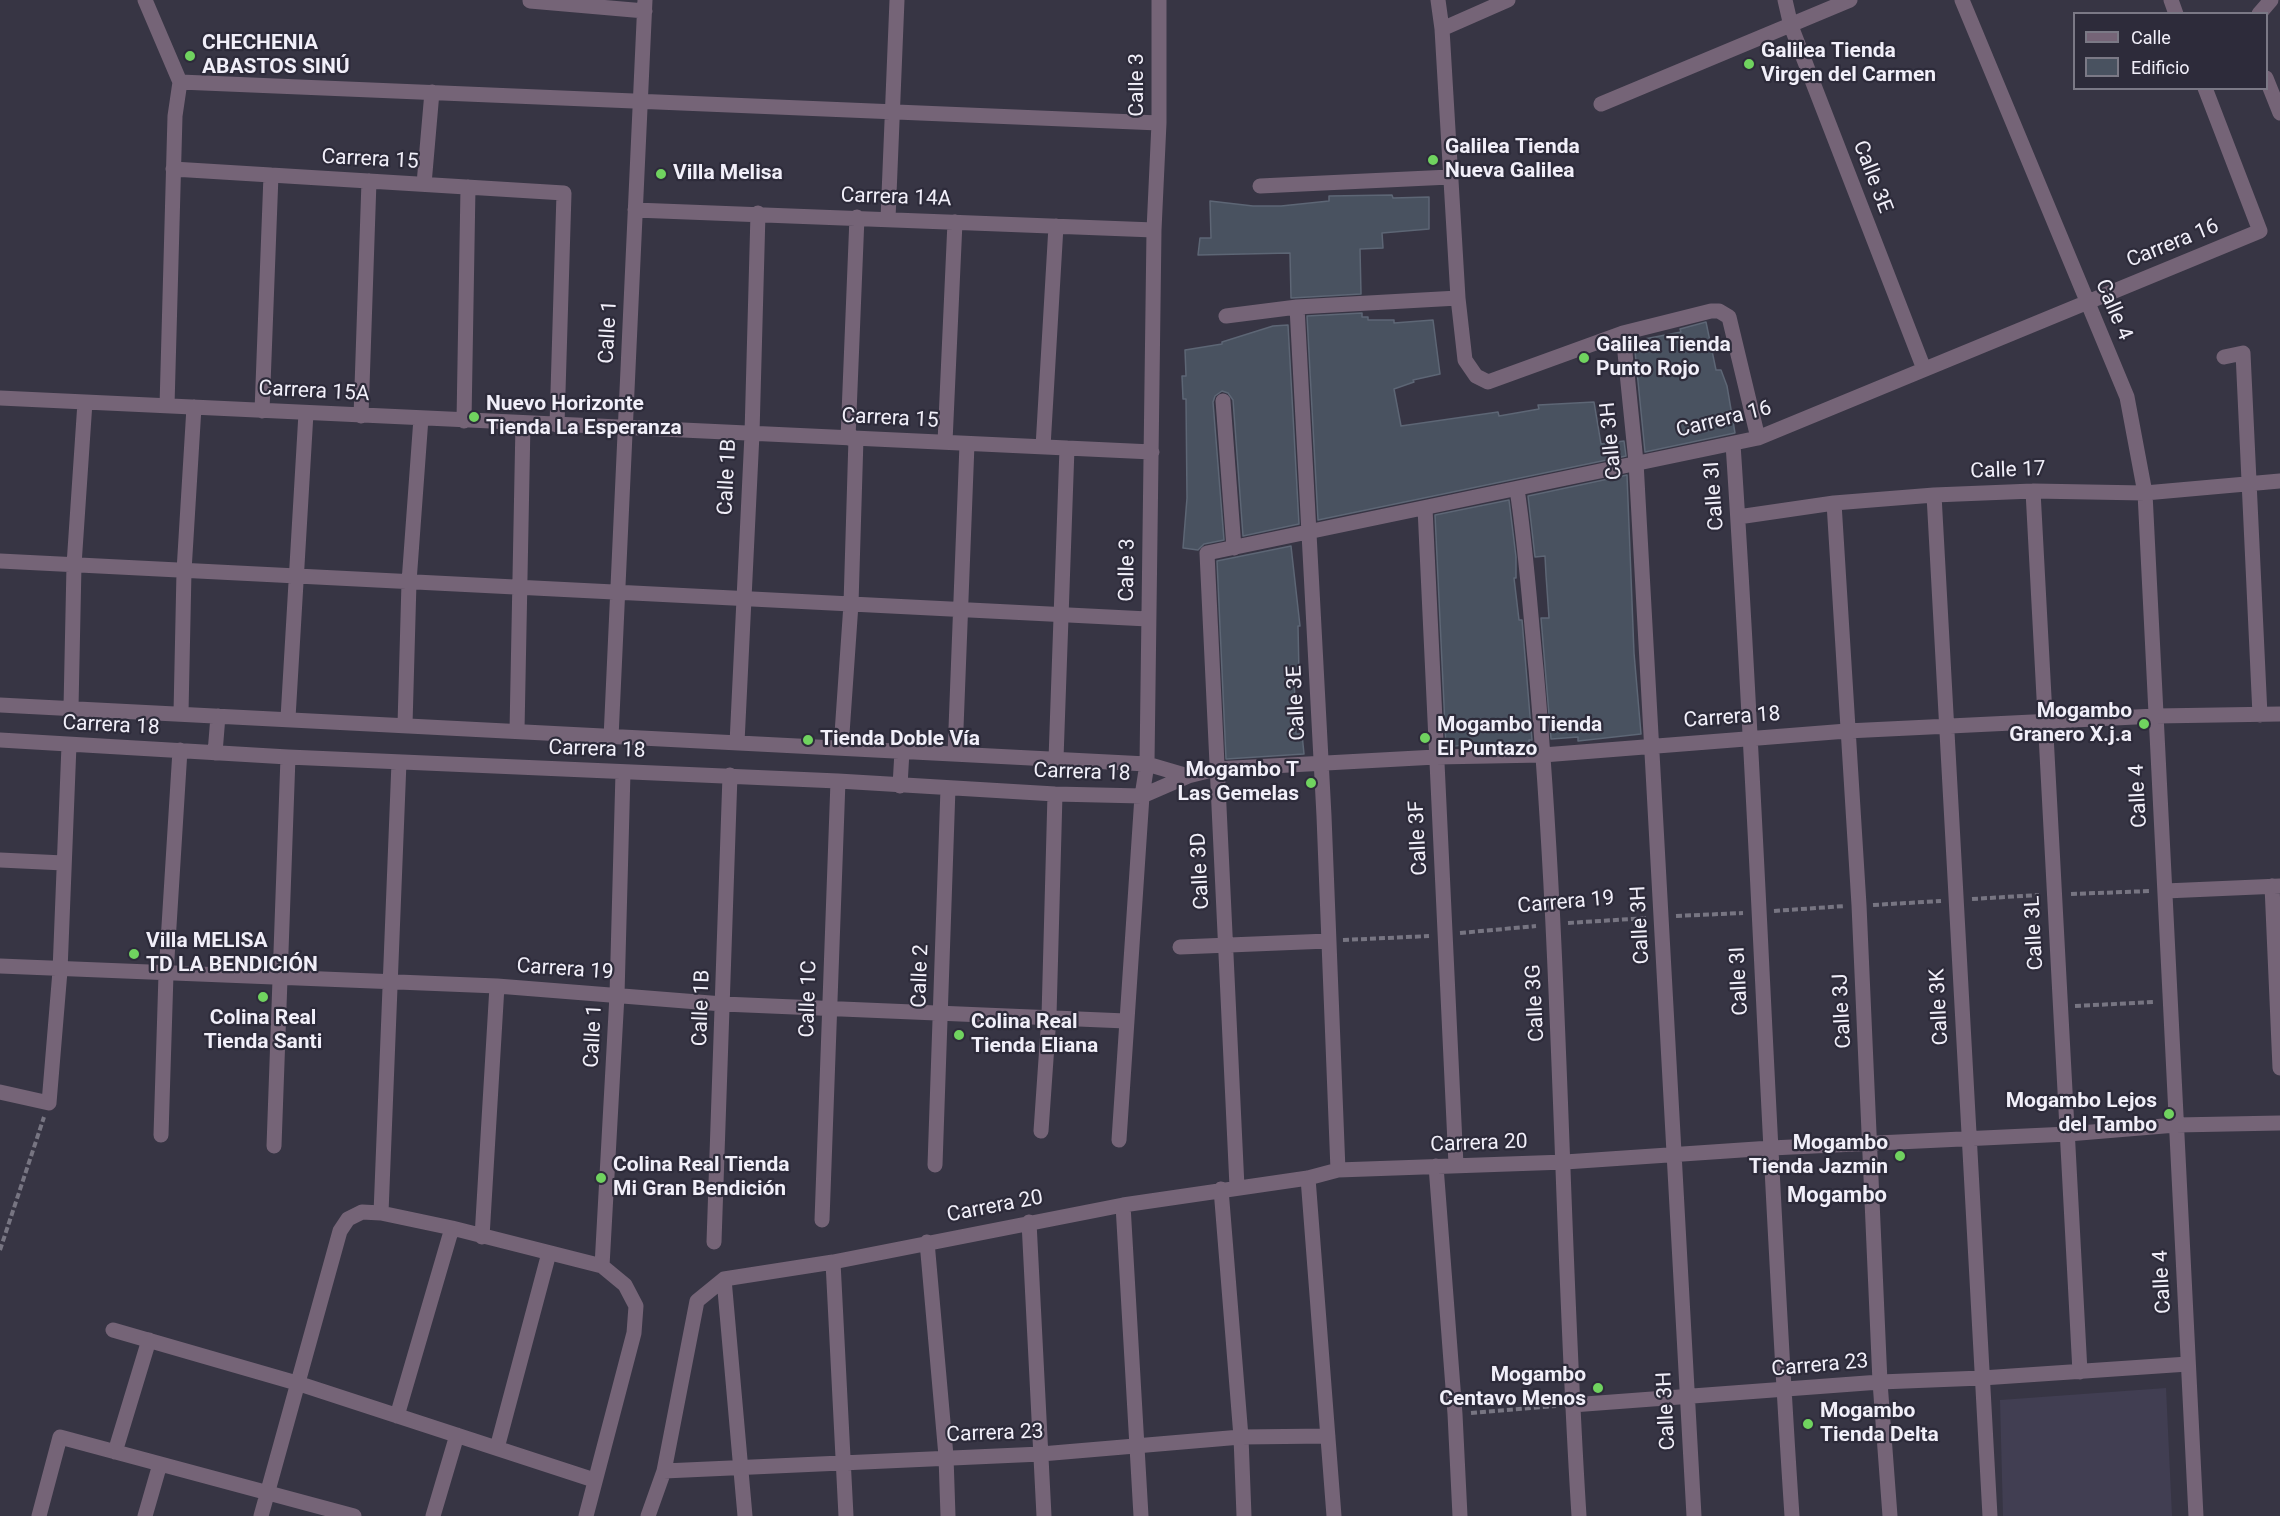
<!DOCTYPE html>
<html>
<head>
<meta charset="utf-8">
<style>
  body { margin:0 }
  #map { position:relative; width:2280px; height:1516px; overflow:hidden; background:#373544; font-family:Roboto,sans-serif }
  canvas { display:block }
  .legend { position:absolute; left:2073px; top:12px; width:195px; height:78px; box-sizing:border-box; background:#2d2b3a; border:2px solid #7b7986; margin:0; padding:8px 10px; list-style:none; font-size:18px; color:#f1eff9 }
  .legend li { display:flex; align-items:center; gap:12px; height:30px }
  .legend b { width:30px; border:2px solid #7b7986 }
</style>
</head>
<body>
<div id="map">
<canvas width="2280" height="1516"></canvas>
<ul class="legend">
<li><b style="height:8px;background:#756477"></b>Calle</li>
<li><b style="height:16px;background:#495260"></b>Edificio</li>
</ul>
</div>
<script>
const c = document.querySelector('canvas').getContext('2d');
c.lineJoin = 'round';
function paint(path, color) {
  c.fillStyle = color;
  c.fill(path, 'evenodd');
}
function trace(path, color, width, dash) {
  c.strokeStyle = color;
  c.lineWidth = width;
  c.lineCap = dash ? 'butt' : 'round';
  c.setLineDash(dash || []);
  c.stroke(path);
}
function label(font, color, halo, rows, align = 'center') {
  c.font = font + ' Roboto,sans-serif';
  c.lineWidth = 4.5;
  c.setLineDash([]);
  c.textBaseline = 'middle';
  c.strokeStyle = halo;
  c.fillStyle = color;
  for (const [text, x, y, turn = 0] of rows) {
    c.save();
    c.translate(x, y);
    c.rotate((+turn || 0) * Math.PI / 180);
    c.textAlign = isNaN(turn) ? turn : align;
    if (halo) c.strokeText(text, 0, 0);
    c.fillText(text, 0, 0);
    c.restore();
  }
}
paint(new Path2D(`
  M2166,1388L2172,1516H2003L2000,1400Z`), '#413e52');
const building = new Path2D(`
  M1392,195L1393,198L1429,197V229L1382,233L1383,248L1360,249L1361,294L1291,298L1290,253L1198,255L1200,238H1211L1210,201L1253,206H1281L1329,201V196Z
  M1362,313V317H1368V320H1394V323L1433,320L1440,374L1413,380L1414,382L1394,389L1401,426L1498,412L1499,416L1539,409L1538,405L1594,402L1601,444L1624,441L1626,456L1318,520L1307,316Z
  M1706,322L1716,370H1721L1727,386L1735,433L1645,452L1634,341L1681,332L1680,329Z
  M1288,325L1299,524L1243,536L1233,400L1228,393L1222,391L1215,396L1213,402L1224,540L1204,544L1198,550L1183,548L1187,498L1186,399H1183L1182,376H1186L1185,350L1222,344V342L1273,326Z
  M1627,475L1634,653L1641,734L1578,741V737L1551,739L1541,618H1549L1546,575L1545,556L1535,557L1528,496Z
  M1509,500L1516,557V578H1514L1519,620H1522L1532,740H1529V744L1482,746V743L1446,747L1435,515Z
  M1291,546L1300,626H1298L1299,673H1294L1296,734H1302L1304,754L1226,759L1217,561Z`);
paint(building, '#495260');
trace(building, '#5d6675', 1.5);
trace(new Path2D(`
  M2071,894L2150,891
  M1972,899L2039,895
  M1873,905L1941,901
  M1774,911L1845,906
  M1676,916L1743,913
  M1568,923L1647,918
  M1460,933L1536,926
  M1343,940L1429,936
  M2075,1006L2154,1002
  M0,1250L44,1117
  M1471,1413L1556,1406`), '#777582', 4, [6, 3]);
trace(new Path2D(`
  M145,0L180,82L175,116L167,406
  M1438,0L1442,29L1458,298L1465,360L1476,376L1488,382L1623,333L1711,311H1719L1729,317L1758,438
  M1785,0L1791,26L1924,369
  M1962,0L2127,397L2145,493L2196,1516
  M2171,0L2176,14
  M530,1L645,11
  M2259,14L2271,0
  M1442,29L1508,0
  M2266,78L2280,113
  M180,82L1159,123
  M1601,104L1850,0
  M173,169L564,193L557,425
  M424,184L432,92
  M1260,186L1450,177
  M635,210L1154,230
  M888,219L897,0
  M1297,307L1324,816L1338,1170
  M1226,316L1297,307L1458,298
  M1623,333L1636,462L1694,1516
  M2224,357L2243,353L2260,715
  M0,398L1152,452
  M1223,401L1234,548
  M262,411L271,175
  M361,416L369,181
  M464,421L468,187
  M848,438L857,217
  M945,442L955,222
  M1733,444C1757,801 1768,1159 1792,1516
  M1043,447L1056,226
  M1517,489C1526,548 1530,609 1536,669C1561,951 1561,1234 1579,1516
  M2033,491L2080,1372
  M1934,495L1990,1516
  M1834,503L1859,905L1880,1382L1890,1516
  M1425,508L1456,1165
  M1738,517L1834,503L1934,495L2033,491L2145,493L2280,481
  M0,561L1148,619
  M0,705L1147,764L1188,776
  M71,708L74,565L85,402
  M181,713L184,571L194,407
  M288,718L306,413
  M405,725L409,582L421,418
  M517,731L523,423
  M611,738L645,0
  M0,740L288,757L838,781L1055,794L1142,796L1188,776L1216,769L1436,757L1543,755L1847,731L2156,716L2280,714
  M737,743L752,434L758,213
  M841,748L851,604L856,438
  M215,753L218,716
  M955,754L967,444
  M1056,759L1067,448
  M900,786L902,751
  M0,860L64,863
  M2272,886L2280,1068
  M2165,891L2280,886
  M1180,947L1328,941
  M0,966L497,986L723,1004L1126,1021
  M0,1092L49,1103L60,971L69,745
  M1041,1131L1049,1016L1055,794
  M161,1135L166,974L180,750
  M1119,1140L1142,796L1147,764L1154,230L1159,123V0
  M274,1146L288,757
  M935,1165L948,788
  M1436,1166L1455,1414L1460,1516
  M1308,1178L1334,1516
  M1237,1187L1207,553L1758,438L2260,231L2205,88
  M1221,1189L1241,1437L1244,1516
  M1123,1205L1141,1516
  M381,1213L399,762
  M822,1220L838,781
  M1029,1222L1044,1516
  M482,1237L497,986
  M714,1242L730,775
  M927,1242L946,1456L948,1516
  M833,1262L846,1516
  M602,1266L617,995L623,772
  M724,1279L745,1516
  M113,1330L300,1384L594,1480
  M1572,1405L1880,1382L1982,1378L2188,1364
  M397,1416L452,1228
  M497,1448L549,1253
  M115,1452L149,1340
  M664,1471L1041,1454L1241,1437L1328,1436
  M39,1516L60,1437L354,1516
  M145,1516L160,1464
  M261,1516L340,1231L348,1219L362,1212L381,1213L452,1228L602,1266L625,1285L636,1306L634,1333L586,1516
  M433,1516L457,1435
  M648,1516L664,1471L697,1301L724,1279L833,1262L1123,1205L1308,1178L1338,1170L1565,1162L1771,1148L2068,1134L2176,1125L2280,1123`), '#756477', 15);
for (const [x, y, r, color] of [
  [190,56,6,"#70d35f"],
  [1749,64,6,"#70d35f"],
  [1433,160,6,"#70d35f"],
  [661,174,6,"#70d35f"],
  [1584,358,6,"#70d35f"],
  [474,417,6,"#70d35f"],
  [2144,724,6,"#70d35f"],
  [1425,738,6,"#70d35f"],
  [808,740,6,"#70d35f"],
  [1311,783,6,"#70d35f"],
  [134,954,6,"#70d35f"],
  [263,997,6,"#70d35f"],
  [959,1035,6,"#70d35f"],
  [2169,1114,6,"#70d35f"],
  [1900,1156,6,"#70d35f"],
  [601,1178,6,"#70d35f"],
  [1598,1388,6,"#70d35f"],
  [1808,1424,6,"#70d35f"]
]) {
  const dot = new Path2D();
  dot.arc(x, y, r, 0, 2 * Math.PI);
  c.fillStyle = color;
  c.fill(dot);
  trace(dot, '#2d2b3a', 2);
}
label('bold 21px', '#f1eff9', '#2d2b3a', [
  ["CHECHENIA",202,44],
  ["ABASTOS SINÚ",202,68],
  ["Galilea Tienda",1761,52],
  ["Virgen del Carmen",1761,76],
  ["Galilea Tienda",1445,148],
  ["Nueva Galilea",1445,172],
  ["Villa Melisa",673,174],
  ["Galilea Tienda",1596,346],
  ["Punto Rojo",1596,370],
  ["Nuevo Horizonte",486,405],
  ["Tienda La Esperanza",486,429],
  ["Mogambo",2132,712,"right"],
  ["Granero X.j.a",2132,736,"right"],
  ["Mogambo Tienda",1437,726],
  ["El Puntazo",1437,750],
  ["Tienda Doble Vía",820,740],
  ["Mogambo T",1299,771,"right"],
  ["Las Gemelas",1299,795,"right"],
  ["Villa MELISA",146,942],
  ["TD LA BENDICIÓN",146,966],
  ["Colina Real",263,1019,"center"],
  ["Tienda Santi",263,1043,"center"],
  ["Colina Real",971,1023],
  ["Tienda Eliana",971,1047],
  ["Mogambo Lejos",2157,1102,"right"],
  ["del Tambo",2157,1126,"right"],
  ["Mogambo",1888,1144,"right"],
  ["Tienda Jazmin",1888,1168,"right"],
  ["Colina Real Tienda",613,1166],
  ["Mi Gran Bendición",613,1190],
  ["Mogambo",1586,1376,"right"],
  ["Centavo Menos",1586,1400,"right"],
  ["Mogambo",1820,1412],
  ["Tienda Delta",1820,1436]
], 'left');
label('21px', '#f1eff9', '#2d2b3a', [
  ["Calle 3",1138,85,-90],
  ["Carrera 15",370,160,3],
  ["Calle 3E",1872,177,69],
  ["Carrera 14A",896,198,2],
  ["Carrera 16",2173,244,-22],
  ["Calle 4",2113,310,67],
  ["Calle 1",609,332,-87],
  ["Carrera 15A",314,392,3],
  ["Carrera 15",890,419,3],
  ["Carrera 16",1724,420,-14],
  ["Calle 3H",1612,441,-95],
  ["Calle 17",2008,471,-2],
  ["Calle 1B",728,477,-87],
  ["Calle 3I",1715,496,-94],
  ["Calle 3",1128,570,-89],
  ["Calle 3E",1297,703,-93],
  ["Carrera 18",1732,718,-4],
  ["Carrera 18",111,726,3],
  ["Carrera 18",597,750,2],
  ["Carrera 18",1082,773,2],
  ["Calle 4",2139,796,-93],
  ["Calle 3F",1419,838,-93],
  ["Calle 3D",1201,871,-93],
  ["Carrera 19",1566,903,-5],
  ["Calle 3H",1641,925,-93],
  ["Calle 3L",2035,933,-93],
  ["Carrera 19",565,970,4],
  ["Calle 2",921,976,-88],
  ["Calle 3I",1740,981,-93],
  ["Calle 1C",809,999,-88],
  ["Calle 3G",1536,1003,-93],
  ["Calle 3K",1940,1007,-93],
  ["Calle 1B",702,1008,-88],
  ["Calle 3J",1843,1011,-93],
  ["Calle 1",594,1036,-87],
  ["Carrera 20",1479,1144,-2],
  ["Carrera 20",995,1207,-11],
  ["Calle 4",2163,1282,-93],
  ["Carrera 23",1820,1366,-5],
  ["Calle 3H",1667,1411,-93],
  ["Carrera 23",995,1434,-2]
]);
label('bold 22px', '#f1eff9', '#2d2b3a', [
  ["Mogambo",1837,1196]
]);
</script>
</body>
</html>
